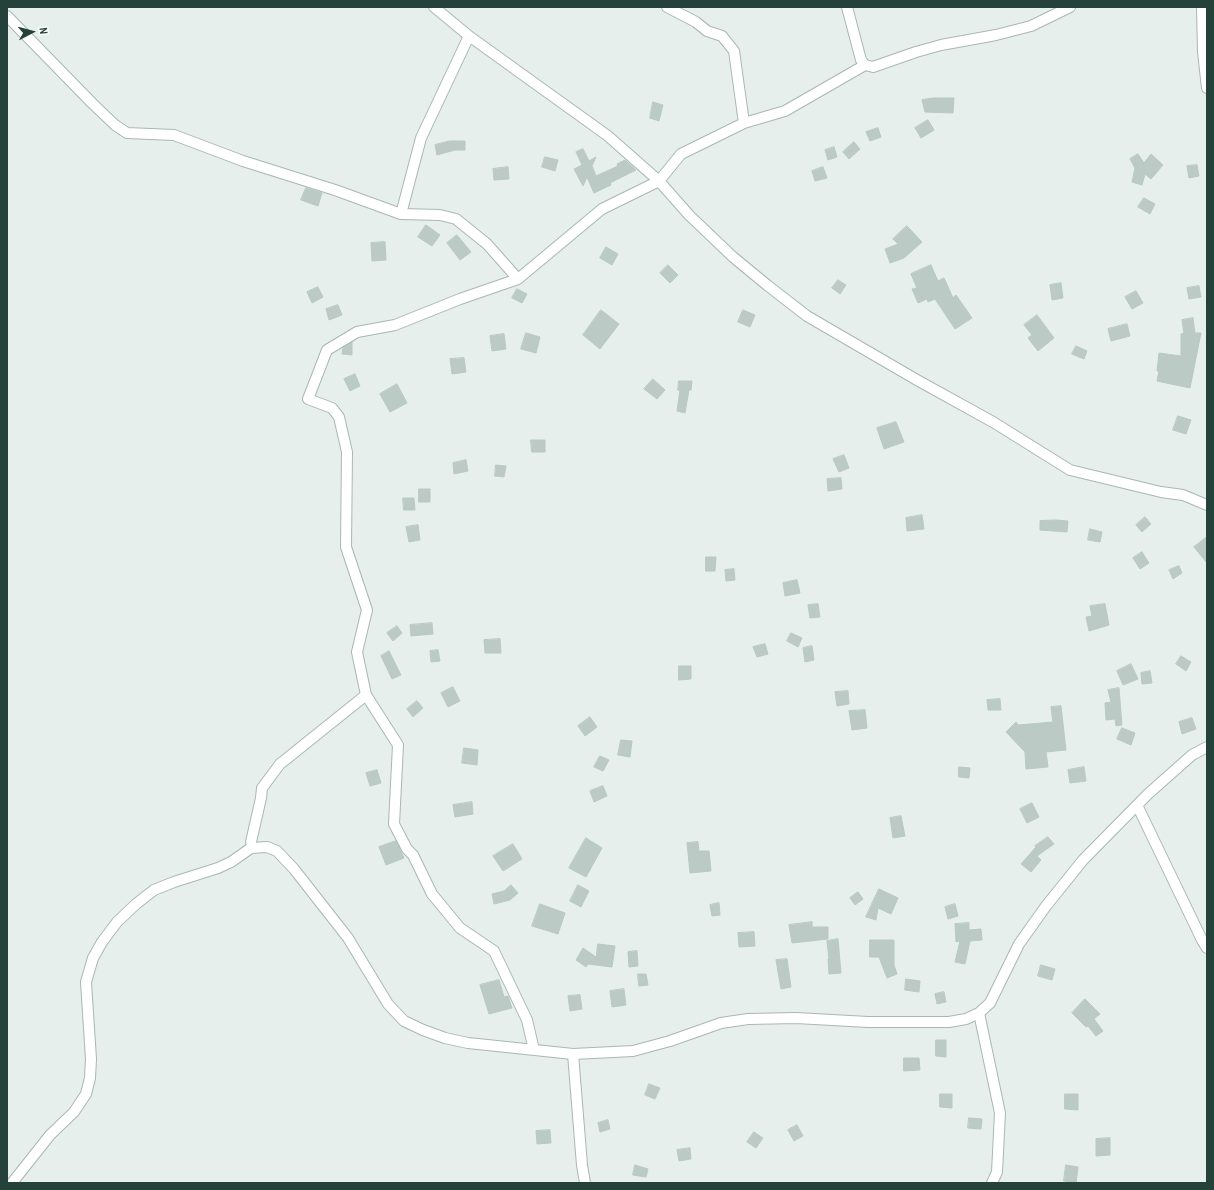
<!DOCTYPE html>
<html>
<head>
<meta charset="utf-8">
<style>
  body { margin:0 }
  #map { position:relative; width:1214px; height:1190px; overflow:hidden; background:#e6efeb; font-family:"Archivo Narrow",sans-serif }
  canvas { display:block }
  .frame { position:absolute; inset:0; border:8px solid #24423a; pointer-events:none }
  .north { position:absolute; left:12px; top:12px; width:40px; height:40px; -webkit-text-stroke:3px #f7fbf9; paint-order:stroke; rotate:84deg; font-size:11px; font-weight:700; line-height:16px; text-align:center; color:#24423a }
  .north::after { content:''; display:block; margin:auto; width:14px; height:18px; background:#24423a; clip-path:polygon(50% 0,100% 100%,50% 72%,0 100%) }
</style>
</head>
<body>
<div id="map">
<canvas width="1214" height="1190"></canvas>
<div class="frame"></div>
<div class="north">N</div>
</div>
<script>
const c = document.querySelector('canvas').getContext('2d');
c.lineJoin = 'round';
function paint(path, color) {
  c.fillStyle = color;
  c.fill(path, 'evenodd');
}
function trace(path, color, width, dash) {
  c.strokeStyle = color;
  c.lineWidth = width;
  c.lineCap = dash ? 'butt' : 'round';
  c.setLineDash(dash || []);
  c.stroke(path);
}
const building = new Path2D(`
  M933,98H954L953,113L925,112L922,100Z
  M653,102L663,105L659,121L650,118Z
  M928,120L934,130L921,138L915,128Z
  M878,128L881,137L870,141L866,132Z
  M450,141H465V150H455L437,155L435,145Z
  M854,142L860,149L849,159L843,152Z
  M834,147L837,157L828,160L825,150Z
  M583,149L589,161L596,157L592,166L596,176L618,166L617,164L625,160L636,170L610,183L611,185L594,193L587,177L583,186L574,169L582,165L576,152Z
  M1138,154L1144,163L1151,154L1163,165L1151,179L1145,174L1142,185L1132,182L1135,168L1130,159Z
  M545,157L558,160L555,171L542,167Z
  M1197,165L1199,176L1189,178L1187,166Z
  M508,167L509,179L494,180L493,169Z
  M823,167L827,178L815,181L812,171Z
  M306,188L322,193L318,206L301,200Z
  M1144,198L1155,204L1150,214L1138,207Z
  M426,225L440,235L432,246L418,237Z
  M907,226L922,242L904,258L890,263L885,249L898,244L893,239Z
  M457,235L471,252L460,260L447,243Z
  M385,242L386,260L372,261L371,243Z
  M606,247L618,254L612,265L600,258Z
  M668,265L678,275L670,283L660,273Z
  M931,265L938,281L944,278L953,298L956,295L972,318L955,329L935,299L928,302L927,299L918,303L912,289L917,288L911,274Z
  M838,280L846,285L840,294L832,288Z
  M1061,283L1063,298L1052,300L1050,285Z
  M1199,286L1201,297L1189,299L1187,288Z
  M318,287L323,297L312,303L307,292Z
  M517,289L527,294L522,303L512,298Z
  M1136,291L1143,303L1132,309L1125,297Z
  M338,305L342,315L329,320L326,309Z
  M601,310L619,324L600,349L583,335Z
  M743,310L755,315L750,327L738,322Z
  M1037,315L1054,338L1038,351L1028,338L1032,335L1024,325Z
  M1193,318L1195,333H1201L1190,388L1157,381L1159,371H1157L1159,353L1181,356V334L1184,333L1182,320Z
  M1127,324L1130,336L1111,341L1108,329Z
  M526,333L540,337L536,353L521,349Z
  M504,334L506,349L492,351L490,336Z
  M352,342V355L342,354L343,348Z
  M1076,346L1087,351L1084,359L1072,354Z
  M464,358L466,372L452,374L450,359Z
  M355,374L360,386L350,391L344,379Z
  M653,379L665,390L657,399L644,389Z
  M679,381H692L691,390H689L685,413L677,411L680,390H678Z
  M397,384L407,403L390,412L380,394Z
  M1178,416L1191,420L1186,434L1173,430Z
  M896,422L904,442L884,449L877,428Z
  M531,440H545V452H532Z
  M844,455L849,468L839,472L833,459Z
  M466,460L468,471L454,474L453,463Z
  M496,465L506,466L504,477L495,476Z
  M841,478L842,489L828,491L827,479Z
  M419,489H430V502H419Z
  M403,498H414L415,510H404Z
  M922,515L924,529L907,531L906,518Z
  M1145,517L1151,524L1142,532L1136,525Z
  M1056,520L1068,521L1067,532L1040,530V521Z
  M418,525L420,540L409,542L406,527Z
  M1090,529L1102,532L1100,542L1088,540Z
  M1207,537V563L1194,547Z
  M1142,552L1149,563L1140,569L1133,558Z
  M706,557H716L715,571H706Z
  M1179,566L1182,573L1173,579L1169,570Z
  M734,569L735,580L726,581L725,570Z
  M797,580L800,593L785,596L783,583Z
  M818,604L820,617L810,618L808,605Z
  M1105,604L1109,625L1089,631L1086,617L1092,616L1090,606Z
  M432,623L433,634L411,636L410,625Z
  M397,626L402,633L393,641L387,633Z
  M791,633L802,638L798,647L787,641Z
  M500,639L501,653H485L484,640Z
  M765,644L768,654L757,657L753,647Z
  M812,646L814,660L805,662L803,648Z
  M438,650L440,661L431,662L430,651Z
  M389,651L401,675L392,679L381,656Z
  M1181,656L1191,662L1186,671L1176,664Z
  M1131,664L1138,679L1123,685L1117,671Z
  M679,666H691V679L679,680Z
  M1150,671L1152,683L1142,684L1141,673Z
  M453,687L460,701L448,707L441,693Z
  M1119,688L1122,725L1116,726L1115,719L1106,720L1105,703L1111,702L1108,690Z
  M848,691L849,704L837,706L835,692Z
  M1000,699L1001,710H988L987,700Z
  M417,701L423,708L413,717L407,709Z
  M1061,706L1066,750L1046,752L1048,767L1026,769L1025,752L1006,732L1016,722L1018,725L1053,722L1051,707Z
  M865,710L867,728L852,730L849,711Z
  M590,717L597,727L585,736L578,726Z
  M1192,718L1196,729L1182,734L1179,722Z
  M1122,728L1135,733L1131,745L1117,739Z
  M621,740L632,741L630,757L618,755Z
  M464,748L478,750L477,765L462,763Z
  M600,756L609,760L603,771L594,767Z
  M959,767L970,768L969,778L959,777Z
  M1084,767L1086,781L1070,783L1068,770Z
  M377,770L381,783L370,786L366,773Z
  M603,786L607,796L594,802L590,791Z
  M472,802L473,814L455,817L453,805Z
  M1032,803L1039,817L1027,823L1020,809Z
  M901,816L905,836L893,838L890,818Z
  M1048,837L1054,844L1037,856L1041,860L1031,872L1021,864L1036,847L1035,846Z
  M586,838L602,848L586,877L569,868Z
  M396,841L404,858L386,865L379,847Z
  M698,842L699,851H709L711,871L690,873L687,843Z
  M513,844L522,859L503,871L493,856Z
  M511,885L518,893L510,900L494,904L492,894L504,891Z
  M578,885L589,891L581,907L570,901Z
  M879,889L898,898L891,914L878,908L876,920L866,917Z
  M858,892L863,899L855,905L850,898Z
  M719,903L720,915L712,916L710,905Z
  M540,904L565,913L558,934L532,926Z
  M955,904L958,916L948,919L945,907Z
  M812,922V927H828V939L792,943L789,925Z
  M969,923V930L981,929L982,940L970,941L965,964L955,962L960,941L956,942L955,924Z
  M754,932L755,946L739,947L738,933Z
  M838,939L841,973L829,974L828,959H829L827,941Z
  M870,940H894V965L897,974L887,978L879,957H870Z
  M598,944L615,946L612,967L588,964L586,967L576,960L583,948L596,957Z
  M637,951L638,966L629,967L628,952Z
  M787,959L791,987L781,989L776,960Z
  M1041,965L1055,969L1052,980L1038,976Z
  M638,974H646L648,985L639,986Z
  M906,979L920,981L919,992L905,990Z
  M499,980L504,997L508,996L512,1008L489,1014L480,985Z
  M624,989L626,1005L612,1007L610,991Z
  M944,992L946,1002L937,1004L935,994Z
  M580,995L582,1009L570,1011L568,996Z
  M1085,999L1100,1014L1094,1019L1103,1031L1096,1036L1088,1026L1086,1027L1072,1013Z
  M936,1040H946V1057L936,1056Z
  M904,1058H919L920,1070L904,1071Z
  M649,1084L660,1088L655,1099L645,1095Z
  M940,1094H952V1108L940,1107Z
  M1065,1094H1078V1110L1065,1109Z
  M969,1118L982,1119L981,1129L968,1128Z
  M608,1120L610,1129L600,1132L598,1123Z
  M797,1125L803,1136L794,1141L788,1130Z
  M550,1130L551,1143L537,1144L536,1131Z
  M754,1132L763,1138L756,1148L747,1142Z
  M1110,1138V1155L1096,1156V1139Z
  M690,1148L691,1159L679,1161L677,1150Z
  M635,1165L648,1169L646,1177L633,1175Z
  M1066,1165L1078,1167L1076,1183L1064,1181Z`);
paint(building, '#bbcac4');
trace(building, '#b8c9c2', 1);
const minor = new Path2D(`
  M434,7L469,36L608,136L659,181L689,215L733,257L767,285L807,316L917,380L993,422L1070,470L1161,492L1183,495L1207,505
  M667,7L696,22L707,31L722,36L734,51L744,123
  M847,7L861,60L865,65L873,67L916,52L941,45L996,35L1031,26L1070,7
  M1202,7L1203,52L1207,88
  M7,16L93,104L115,125L127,133L174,135L243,161L335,190L401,214L440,215L456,219L487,244L518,279
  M401,214L421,138L469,36
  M1137,805L1202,940L1207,948
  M251,842L261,798L262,788L280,764L366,695
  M979,1013L1000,1113L997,1172L992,1183
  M534,1050L527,1020L494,951L460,928L432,894L413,855L407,849L394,824L398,745L366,695L357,652L367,610L346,547L347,452L339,417L332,408L308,399L327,350L357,332L395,325L460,299L518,279L602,209L659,181L681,154L744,123L785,111L865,65
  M573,1054L582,1165L585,1183
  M12,1183L50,1135L74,1112L86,1094L90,1078L91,1059L86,982L93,958L102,942L117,922L136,904L154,890L174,882L218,868L231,862L251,848L267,847L277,851L294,869L348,938L388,1004L404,1021L423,1030L445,1038L468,1043L573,1054L633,1051L670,1041L721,1023L748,1019L796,1018L868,1022H949L966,1019L979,1013L990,1003L1019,944L1046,906L1083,860L1148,794L1192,755L1207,747`);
trace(minor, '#a8b8b2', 12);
trace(minor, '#fff', 10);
</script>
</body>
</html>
